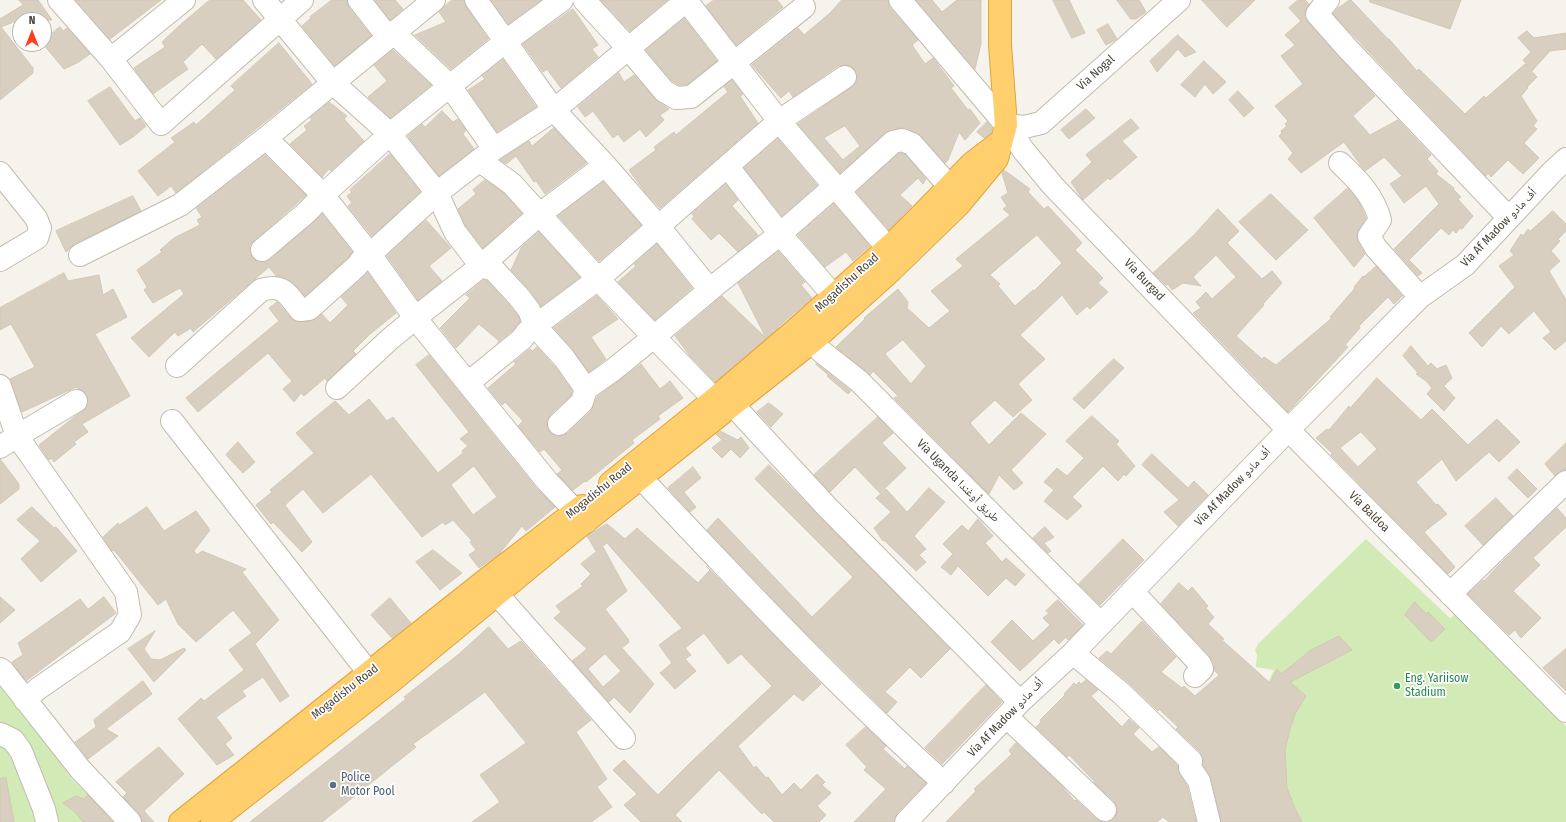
<!DOCTYPE html>
<html>
<head>
<meta charset="utf-8">
<style>
  body { margin:0 }
  #map { position:relative; width:1566px; height:822px; overflow:hidden; background:#f6f3ec; font-family:"Fira Sans Condensed",sans-serif }
  canvas { display:block }
  .north { position:absolute; left:12px; top:12px; width:40px; height:40px; box-sizing:border-box; background:#fff; border:1px solid #b7b4b0; border-radius:50%; rotate:0deg; font-size:11px; font-weight:700; line-height:16px; text-align:center; color:#4b4439 }
  .north::after { content:''; display:block; margin:auto; width:14px; height:18px; background:#fc3f1d; clip-path:polygon(50% 0,100% 100%,50% 72%,0 100%) }
</style>
</head>
<body>
<div id="map">
<canvas width="1566" height="822"></canvas>
<div class="north">N</div>
</div>
<script>
const c = document.querySelector('canvas').getContext('2d');
c.lineJoin = 'round';
function paint(path, color) {
  c.fillStyle = color;
  c.fill(path, 'evenodd');
}
function trace(path, color, width, dash) {
  c.strokeStyle = color;
  c.lineWidth = width;
  c.lineCap = dash ? 'butt' : 'round';
  c.setLineDash(dash || []);
  c.stroke(path);
}
function label(font, color, halo, rows, align = 'center') {
  c.font = font + ' "Fira Sans Condensed","Noto Naskh Arabic",sans-serif';
  c.lineWidth = 3.5;
  c.setLineDash([]);
  c.textBaseline = 'middle';
  c.strokeStyle = halo;
  c.fillStyle = color;
  for (const [text, x, y, turn = 0] of rows) {
    c.save();
    c.translate(x, y);
    c.rotate((+turn || 0) * Math.PI / 180);
    c.textAlign = isNaN(turn) ? turn : align;
    if (halo) c.strokeText(text, 0, 0);
    c.fillText(text, 0, 0);
    c.restore();
  }
}
paint(new Path2D(`
  M1366,539L1450,618L1457,613L1566,726V822H1276L1259,702L1274,670L1256,667L1257,655L1255,650L1258,644Z
  M0,686L21,704L71,778L115,822H0Z`), '#d2eab5');
const building = new Path2D(`
  M19,0H38L52,20H28L26,17L1,27L33,68V73L0,100V19L23,5Z
  M76,0H161L110,39Z
  M210,0H243L261,20L216,59L202,44L183,62L188,69L153,94L134,68L165,47L162,42L180,25Z
  M332,0H347L349,8L371,36L335,66L302,26L311,18L310,17Z
  M375,0H395L403,9L390,20Z
  M452,0H464L466,7L488,39L451,69L415,35L446,22L439,12Z
  M491,0H541L508,24Z
  M601,0H667L630,31Z
  M714,0H777L783,7L736,45L706,6Z
  M842,0H888L890,8L918,40L912,45L925,64L933,58L954,86L951,88L968,110L970,109L980,123L965,140L959,132L948,160L945,163L921,136L907,128H899L885,133L840,173L798,124L852,87L856,83L857,77L855,70L851,66L845,65L838,66L793,97L789,91L781,98L752,65L798,28L804,35L830,13ZM845,126L860,146L843,160L824,138Z
  M916,0H932L942,12L957,0H981V44L975,69Z
  M1053,0H1069L1085,33L1072,38Z
  M1117,0H1139L1146,12L1136,19H1131Z
  M1202,0H1255L1227,27Z
  M1298,0H1305L1309,4L1305,12V18L1308,22L1375,96L1353,116L1370,135L1398,120L1431,155L1427,159L1438,171L1436,174L1454,188L1453,189L1461,197L1458,199L1473,216L1462,229L1460,228L1456,233L1453,230L1449,235L1441,228L1409,260L1422,273L1418,276L1394,249L1439,204L1426,186L1404,203L1390,184L1402,176L1384,157L1365,171L1344,142L1301,173L1288,159L1293,153L1279,136L1282,133L1281,131L1287,126L1285,124L1288,121L1275,106L1303,84L1281,56L1295,45L1285,35L1301,21L1289,8Z
  M1350,0H1351L1388,39H1389L1417,71L1419,69L1465,114L1484,96L1486,98L1525,64L1537,77L1527,87L1528,88L1521,96L1537,121L1533,126L1537,129L1524,143L1539,158L1523,174L1508,160L1491,177L1488,173L1486,176L1333,14L1338,8Z
  M1370,0H1461L1450,29L1370,2Z
  M573,9L598,45L592,49L598,57L561,88L547,69L543,72L523,44Z
  M684,18L717,61L686,85H679L672,81L646,50Z
  M1108,24L1117,39L1106,45L1097,30Z
  M60,27L63,31L67,28L90,54L77,63L64,69L43,44L44,40Z
  M1527,31L1534,38L1566,33V49L1550,51L1532,71L1523,60L1531,52L1518,38Z
  M1178,35L1196,52L1185,57L1178,49L1157,72L1150,61Z
  M279,43L312,84L176,193L171,186L158,196L138,171L175,142L171,138L194,122L196,125L235,90L231,86Z
  M393,50L431,85L390,118L368,97L387,81L374,65Z
  M503,60L536,107L497,132L468,90L485,79L482,76Z
  M1204,61L1226,82L1213,94L1205,84L1195,97L1181,85Z
  M619,73L624,82L634,75L655,99L669,109L660,115L664,120L646,137L640,129L624,142L618,134L613,138L593,111L585,117L578,107Z
  M732,80L743,94L740,96L758,123L660,208L645,192L629,170L656,150L654,147L674,132L676,135L728,92L724,87Z
  M110,87L135,121L140,118L146,126L133,137L120,145L88,101Z
  M1238,91L1254,108L1244,117L1229,100Z
  M329,102L347,116L344,119L364,141L331,171L329,169L322,177L290,144L307,130L304,126L312,120L310,118Z
  M1086,109L1095,118L1069,139L1061,130Z
  M442,111L453,122L458,119L466,130L463,134L474,149L439,176L408,136L422,124L425,127Z
  M1131,119L1139,128L1122,141L1137,157L1110,180L1108,178L1083,200L1071,182L1092,162L1086,155Z
  M987,122L992,128L991,133L984,138L977,132Z
  M554,128L586,163L545,194L536,181L534,182L516,156L506,164L500,160L529,141L532,146Z
  M778,139L817,185L782,216L744,168Z
  M899,153L905,154L926,179L923,184L918,178L900,195L912,206L889,230L856,192Z
  M390,154L420,192L372,236L348,206L352,203L347,196L352,192L350,190Z
  M265,155L306,195L254,241L250,245V252L253,258L257,262H264L270,260L322,214L352,252L348,258L305,296L292,282L285,278L276,276L269,267L193,332L191,328L178,336L175,332L149,357L131,338L184,294L180,288L153,303L144,290L147,287L137,270L162,252L160,250L174,238L200,225L197,220L202,217L196,208Z
  M1004,170L1030,189L1028,192L1044,209L1048,206L1082,243L1075,250L1103,278L1098,283L1108,292L1090,309L1087,306L1077,315L1062,295L1020,335L1045,359L1018,384L1032,400L1013,417L995,400L970,423L989,445L1021,413L1046,434L1011,470L1023,483L1014,490L999,475L989,494L894,398L898,396L873,371L870,375L836,347L865,319L864,318L898,289L908,302L907,308L929,328L950,311L931,291L963,266L956,259L1010,215L1003,209L1007,206L1001,197L1008,193L1002,173ZM1037,235L1062,263L1034,291L1033,290L1015,306L998,286L1000,284L990,275ZM903,340L926,366L911,384L885,354Z
  M485,180L504,193L522,213L483,248L466,226L458,209L476,194L473,190Z
  M603,182L641,225L599,261L558,216Z
  M726,184L738,200L732,206L758,235L738,252L719,233L711,240L692,219L694,216L692,214Z
  M1348,188L1359,202L1366,218L1359,229L1357,235L1358,242L1365,254L1354,267L1314,218Z
  M1271,194L1308,230L1276,260L1239,222Z
  M133,196L141,211L74,244L66,252L56,231Z
  M834,204L870,246L853,261L846,252L825,267L798,235Z
  M1218,209L1239,231L1227,243L1262,279L1272,271L1282,283L1263,304L1264,305L1236,336L1262,359L1264,357L1276,365L1332,318L1330,317L1355,288L1354,287L1363,276L1364,277L1376,266L1402,296L1394,304L1388,297L1359,326L1360,328L1345,345L1348,347L1288,412L1193,313L1201,308L1196,302L1206,292L1212,299L1236,277L1216,255L1193,277L1201,286L1183,283L1172,290L1168,284L1166,285L1153,273L1194,235Z
  M1553,211L1566,224V231L1558,239L1560,241L1551,251L1560,261L1549,271L1566,300V341L1555,350L1543,338L1551,332L1534,311L1509,334L1501,326L1482,347L1469,333L1515,287L1499,266L1514,255L1510,251L1521,234L1523,236L1528,229L1530,231Z
  M426,220L451,248L429,266L442,281L418,300L387,256Z
  M539,232L580,277L541,306L529,289L511,270L521,248Z
  M657,244L692,288L655,320L618,282L636,266L634,264Z
  M778,251L805,282L801,285L812,298L778,327V328L715,382L690,356L675,336L722,296L766,338L738,283Z
  M64,273L68,281L99,275L103,295L113,289L127,317L95,334L130,396L82,424L88,432L74,442L76,444L54,462L51,458L49,460L39,445L87,407L88,401L87,395L76,387L22,412L10,379L35,367L11,324L0,330V308Z
  M368,273L396,313L369,335L353,351L356,354L327,381L325,378L304,396L301,393L294,402L283,389L292,381L268,353L198,412L186,398L279,321L269,308L277,302L290,317L295,322L311,321L322,314L330,323L348,305L341,297Z
  M484,280L487,281L509,305L518,316L520,322L513,330L497,343L499,341L479,324L456,348L440,328L470,298L466,295Z
  M597,296L618,319L591,337L606,359L589,372L573,350L554,328Z
  M1411,346L1428,366L1431,363L1437,369L1446,365L1452,378L1444,386L1455,398L1444,411L1427,394L1432,388L1426,381L1416,374L1418,373L1403,356Z
  M537,347L554,366L572,391L571,395L550,415L547,420V427L550,433L555,436H562L568,433L591,411L597,397L641,364L660,389L670,381L683,398L658,416L660,419L632,440L634,443L586,482L585,481L573,490L557,474L562,470L544,449L540,452L518,426L523,421L505,402L502,405L488,388L516,364L514,362L530,349L532,351Z
  M429,355L537,489L555,507L526,531L522,526L499,554L479,568L469,555L476,550L470,542L472,541L453,520L445,525L443,522L422,537L371,474L323,513L303,489L285,505L312,542L302,552L273,522L271,524L256,505L272,492L270,490L314,453L296,433L335,401L349,415L369,399L387,421L393,417L438,473L463,453L462,451L468,446L460,439L469,432L416,365ZM474,466L497,497L473,515L451,485Z
  M1114,359L1124,368L1084,409L1073,399Z
  M816,364H817L851,391L848,394L827,376L828,375Z
  M1377,378L1421,420L1432,409L1468,445L1497,419L1520,442L1499,462L1489,452L1456,481L1442,459L1416,482L1436,505L1438,504L1447,514L1424,532L1455,567L1448,574L1331,455L1332,453L1316,438L1327,429L1329,430L1349,406L1350,408ZM1361,432L1377,449L1358,467L1340,448Z
  M769,403L783,414L771,427L757,412Z
  M1092,416L1119,441L1116,444L1135,466L1126,476L1124,474L1118,481L1103,466L1072,497L1082,506L1067,520L1044,501L1054,490L1044,482L1057,468L1067,476L1084,458L1066,441Z
  M878,417L893,433L882,443L906,468L880,493L855,467L830,492L814,475Z
  M720,431L738,440L741,437L749,448L740,458L731,449L722,458L712,448L722,440L716,434Z
  M238,442L255,462L243,473L226,455Z
  M1566,443V470H1563L1555,476L1545,464Z
  M1152,454L1188,488L1194,481L1208,495L1178,526L1164,512L1179,500L1142,465Z
  M0,459L19,484V489L0,504Z
  M769,465L950,649L921,678L910,667L885,692L897,702L887,713L798,625L707,530L718,518L812,617L853,577L755,479Z
  M693,467L701,478L684,492L696,507L690,512L668,488Z
  M1517,469L1537,489L1528,498L1508,478Z
  M929,488L945,502L914,536L926,549L919,555L926,562L916,571L884,540L883,541L874,528L891,512L876,498L886,489L907,512Z
  M1496,498L1513,516L1483,545L1465,526Z
  M32,507L54,528L56,527L77,551L41,582L21,559L40,541L17,520Z
  M147,507L164,531L196,511L210,530L194,551L197,555L202,551L246,569L242,572L279,620L255,644L289,696L280,702L263,677L242,691L246,696L216,717L232,738L225,744L234,755L217,765L178,719L201,698L204,701L244,670L229,650L252,633L233,610L196,642L178,624L166,599L158,605L114,550L112,551L103,537L118,523L119,525Z
  M1557,508L1566,518V527L1533,558L1540,565L1513,591L1541,618L1521,638L1515,630L1509,635L1468,594L1483,580L1484,581L1500,564Z
  M978,519L993,536L985,543L1002,562L1006,558L1025,575L1015,586L1006,578L988,596L958,566L951,575L941,567L953,554L943,544L962,525L968,531Z
  M607,524L625,539L637,528L698,583L710,570L706,566L821,684L803,701L794,694L738,746L754,768L756,766L766,778L768,777L782,795L794,783L801,790L817,774L825,782L822,785L831,793L817,806L826,815L819,822H774L764,812L762,814L719,770L675,815L682,822H641L624,805L637,794L613,770L624,760L658,795L692,761L772,686L741,654L728,664L704,633L685,648L691,655L685,659L696,671L675,689L660,673L672,663L659,645L682,628L607,543L596,551L587,536Z
  M1045,527L1054,537L1044,543L1051,551L1048,553L1033,538Z
  M1123,539L1144,560L1100,605L1079,584Z
  M603,547L627,591L605,609L628,639L629,642L622,648L654,684L630,713L614,697L609,702L572,661L587,649L554,618L561,612L556,606L583,586L581,584L591,574L581,564ZM605,654L621,671L603,687L588,669Z
  M433,550L462,573L440,590L416,562Z
  M1179,583L1188,591L1192,587L1208,606L1206,608L1214,617L1208,624L1224,639L1222,640L1270,683L1277,669L1281,674L1311,650L1339,636L1352,650L1290,682L1306,696L1295,714L1290,729L1285,750L1287,788L1295,809L1302,822H1221L1211,778L1203,765V757L1200,752L1176,729L1178,727L1159,709L1158,711L1129,683L1099,658L1107,651L1111,654L1142,621L1176,657L1161,672L1182,688L1184,686L1195,696L1219,675L1214,670V664L1209,655L1161,604Z
  M0,597L15,610L0,623Z
  M104,597L116,613L26,681L12,662L23,655L18,643L80,599L88,609Z
  M390,598L411,623L392,638L371,615Z
  M1058,600L1083,625L1068,640L1066,637L1059,644L1054,639L1020,671L991,642L1012,620L1033,641L1050,625L1043,618L1049,613L1046,611Z
  M1415,602L1426,614L1428,612L1445,629L1431,642L1405,615Z
  M489,627L508,649L521,641L591,720L576,732L607,779L597,787L612,807L591,822H472L500,802L480,775L526,743L485,692L413,744L416,747L322,822H250L406,699L404,697L459,654Z
  M155,631L144,649L151,659L160,660L184,648L186,650L154,682L128,649Z
  M1566,649V691L1543,668Z
  M1086,680L1098,690L1091,696L1122,727L1129,719L1139,728L1133,734L1152,752L1159,747L1178,766L1180,775L1187,786L1196,822H1169L1163,817L1157,822H1108L1114,819L1117,813V807L1114,801L1094,783L1095,782L1069,755L1067,757L1036,727L1041,722L1040,720L1065,695L1064,694L1074,683L1076,685L1079,682L1081,684Z
  M143,681L152,694L106,729L118,736L88,759L75,742L96,727L94,720Z
  M986,685L1002,702L942,764L925,748Z
  M866,727L886,746L883,749L905,769L907,766L926,783L897,813L894,822H854L886,789L864,770L867,767L846,745Z
  M1016,743L1058,782L1075,801L1076,800L1096,819L1102,822H946L976,791L974,789L1012,754L1009,751Z
  M159,747L184,774L144,811L154,822H142L139,813L123,797L127,793L116,782Z
  M6,778L14,822H0V779Z
  M88,795L113,822H83L76,813L63,803L76,796L84,799Z`);
paint(building, '#d8cfc1');
trace(building, '#d3c7b4', 1);
const minor = new Path2D(`
  M59,0L111,59L161,124L302,0
  M264,0L332,82L390,134L437,193L455,232L481,266L494,270L519,297L529,310L535,326L564,358L586,389
  M359,0L384,32L394,33L450,86L494,149
  M476,0L554,110L605,165L659,227L710,290
  M584,0L628,48L664,91L676,98L691,97L804,7
  M686,0L779,121L887,247
  M900,0L1006,125L1024,151L1053,186L1247,388L1566,711
  M1328,0L1317,14L1348,49L1508,217
  M111,59L184,0
  M1006,125L1024,127L1041,123L1179,0
  M266,138L323,195L369,253L416,319L547,481L586,522
  M479,160L512,184L598,279L714,399
  M1340,163C1357,179 1374,196 1380,220L1369,236L1376,248L1420,297
  M728,167L780,234L833,295
  M0,173L36,218L40,228L37,238L0,260
  M840,190L893,142L902,140L912,144L949,186
  M262,250L307,212L323,195L390,134L506,41L562,0
  M80,255L180,205L266,138L434,0
  M812,342L822,352L859,381L1101,624
  M177,366L261,290C282,283 288,294 300,310L309,309L357,266L363,258L377,248L437,193L494,149L554,110L687,0
  M468,383L522,339L527,332L598,279L779,121L845,77
  M0,386L17,436L126,592L130,615L120,632L39,688L25,700
  M337,388L390,339L424,311L481,266L540,214L605,165
  M733,405L827,507L1020,702
  M172,421L369,673
  M559,424L582,402L586,389L613,370L655,336L718,283L780,234L835,186
  M0,447L17,436L76,401
  M641,478C739,582 837,687 944,783
  M1132,591L1200,664L1202,669L1195,676
  M497,594L624,738
  M1450,594L1566,482
  M1073,653L1121,693L1191,761L1190,768L1199,781L1209,822
  M0,669L3,671L80,769L130,822
  M1007,717L1105,810
  M0,734L3,735L13,740L21,751L44,809L47,822
  M906,822L1020,702L1073,653L1288,430L1420,297L1465,265L1553,171L1566,159`);
const highway = new Path2D(`
  M610,483L714,399L796,329L894,242L919,217L972,163L1002,140
  M180,822L488,578L582,506
  M212,822L392,681L569,535L812,342L892,270L958,206L997,159L1006,125L1000,45V0`);
trace(minor, '#c2bbae', 24);
trace(highway, '#e0a43c', 24);
trace(minor, '#fff', 22);
trace(highway, '#ffcf6e', 22);
for (const [x, y, r, color] of [
  [1397,686,4,"#2e9e5b"],
  [333,785,4,"#5c6f8a"]
]) {
  const dot = new Path2D();
  dot.arc(x, y, r, 0, 2 * Math.PI);
  c.fillStyle = color;
  c.fill(dot);
  trace(dot, '#fff', 1.5);
}
label('12px', '#4b4439', '#fff', [
  ["Via Nogal",1096,73,-42],
  ["Via Af Madow أف مادو",1499,228,-46],
  ["Via Burgad",1144,280,46],
  ["Mogadishu Road",847,283,-42],
  ["Via Uganda طريق أوغندا",958,481,45],
  ["Via Af Madow أف مادو",1233,487,-46],
  ["Mogadishu Road",599,491,-39],
  ["Via Baldoa",1369,512,45],
  ["Mogadishu Road",345,692,-38],
  ["Via Af Madow أف مادو",1006,718,-46]
]);
label('12px', '#27864d', '#fff', [
  ["Eng. Yariisow",1405,679],
  ["Stadium",1405,693]
], 'left');
label('12px', '#4e5e75', '#fff', [
  ["Police",341,778],
  ["Motor Pool",341,792]
], 'left');
</script>
</body>
</html>
